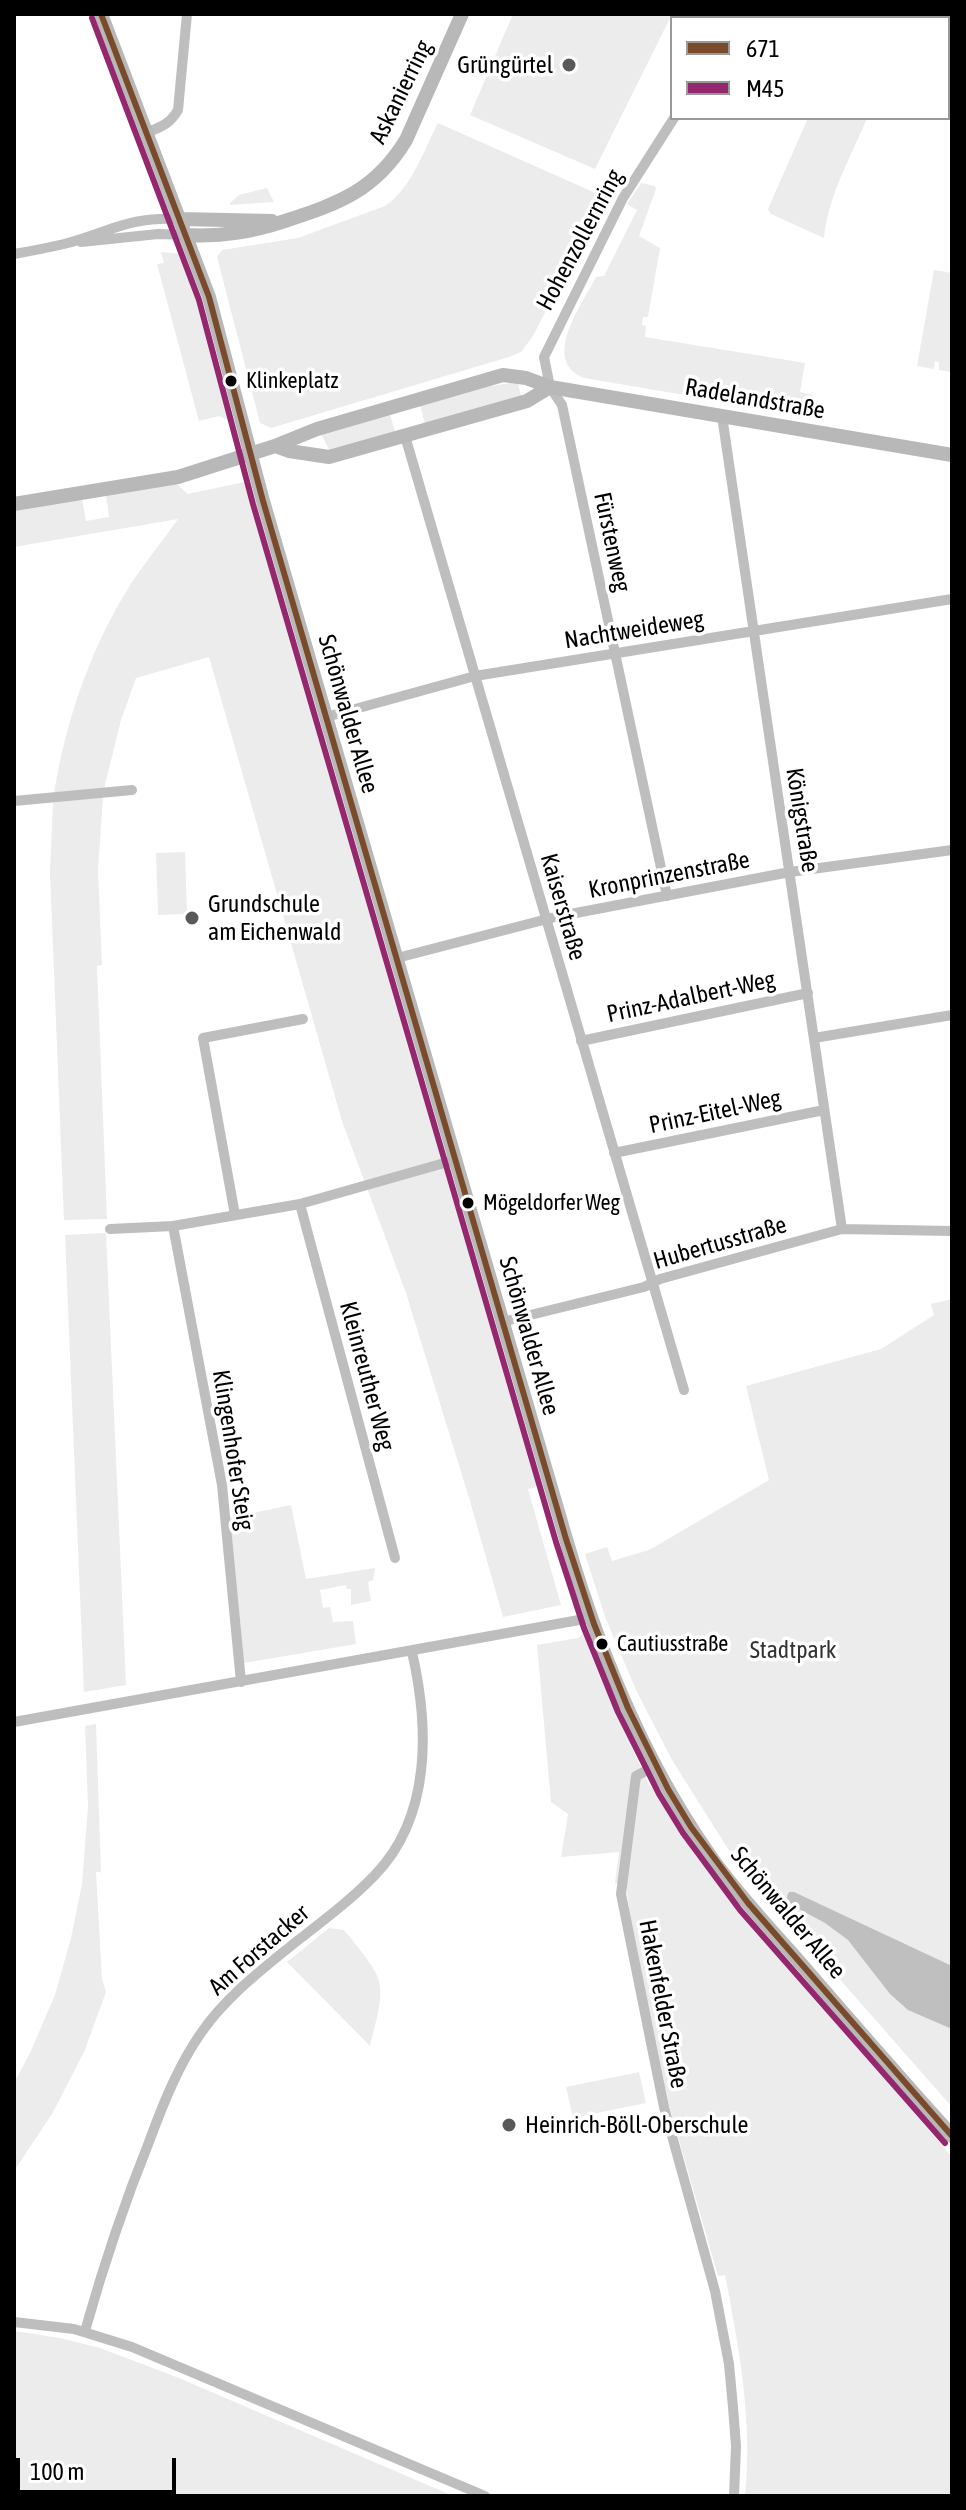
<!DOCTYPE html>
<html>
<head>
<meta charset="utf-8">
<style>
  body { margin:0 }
  #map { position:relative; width:966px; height:2510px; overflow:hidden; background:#fff; font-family:"Asap Condensed",sans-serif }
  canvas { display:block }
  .frame { position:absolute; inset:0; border:16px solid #000; pointer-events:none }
  .legend { position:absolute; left:670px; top:16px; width:280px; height:104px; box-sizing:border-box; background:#fff; border:2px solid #999; margin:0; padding:10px 14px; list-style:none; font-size:24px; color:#000 }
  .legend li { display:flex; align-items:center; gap:16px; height:40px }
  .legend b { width:40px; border:2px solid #999 }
  .scale { position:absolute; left:16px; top:2458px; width:160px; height:36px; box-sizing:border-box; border:4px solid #000; border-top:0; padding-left:10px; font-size:24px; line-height:28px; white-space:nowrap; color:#000; -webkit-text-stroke:6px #fff; paint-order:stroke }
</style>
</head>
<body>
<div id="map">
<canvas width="966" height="2510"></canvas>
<div class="frame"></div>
<ul class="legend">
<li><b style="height:10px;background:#7a4b2a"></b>671</li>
<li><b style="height:10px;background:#95276e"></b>M45</li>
</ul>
<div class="scale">100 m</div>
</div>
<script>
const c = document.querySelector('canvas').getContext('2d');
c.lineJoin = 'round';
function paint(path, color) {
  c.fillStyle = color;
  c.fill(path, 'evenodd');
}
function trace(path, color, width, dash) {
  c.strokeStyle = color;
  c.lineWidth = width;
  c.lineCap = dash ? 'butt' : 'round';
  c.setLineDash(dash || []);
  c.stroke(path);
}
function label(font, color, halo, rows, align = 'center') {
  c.font = font + ' "Asap Condensed",sans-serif';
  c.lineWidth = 7;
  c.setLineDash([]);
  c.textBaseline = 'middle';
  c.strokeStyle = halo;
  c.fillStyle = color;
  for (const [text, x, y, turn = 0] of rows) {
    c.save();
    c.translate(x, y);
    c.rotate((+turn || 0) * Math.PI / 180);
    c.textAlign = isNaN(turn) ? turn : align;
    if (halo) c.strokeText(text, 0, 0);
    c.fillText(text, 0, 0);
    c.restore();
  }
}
paint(new Path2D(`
  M513,14H672L595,169L470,115Z
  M808,118H867C851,157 828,196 824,238L771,214L768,209Z
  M438,123L600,195L599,207L533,336L521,352L509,357L271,428L260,423L217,257L222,250L298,238L385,206C411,189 424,150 438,123Z
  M641,183L655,186L656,189L639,236L660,248L648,317H643L642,325L646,326L645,337L805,363L800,392L813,395L809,416L584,378C540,360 582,305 596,277L604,276L637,210L627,204Z
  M267,188L274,202L230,205V203L239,195Z
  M161,252L182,254L185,267H192L234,419L229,421L219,416L199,421L157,264L164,263Z
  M934,270L952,273V372L939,370V362L935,361L934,369L917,366Z
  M518,382L521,396L425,424L420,405L484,387Z
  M390,414L395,432L330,451L321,434Z
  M174,482L188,494L244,482L541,1486L528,1489L561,1605L503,1617L470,1501L406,1293L342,1121L209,657L136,678L121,720L104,789L54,794C66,718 92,644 134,579C148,559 164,539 178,519L14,547V511L82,499L86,521L109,517L106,495Z
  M103,797L98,870L102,965L97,966L107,1219L64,1220L50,873L53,802Z
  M185,852L187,914L158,915L156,853Z
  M106,1233L126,1685L84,1692L65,1235Z
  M952,1299V2107L735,1860L672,1760L636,1690L605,1617L585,1554L607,1547L612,1561L649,1550L769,1480L746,1386L881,1349L934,1315L931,1304Z
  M291,1505L306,1579L375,1568L373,1580L368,1582L371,1601L351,1605V1589H347L346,1585L320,1590L323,1608L330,1607L333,1622L353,1621L356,1644L244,1663L230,1518Z
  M583,1634L597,1670L649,1785L664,1800L727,1894L952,2157V2496H745C753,2423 739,2347 725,2275L718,2276L669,2105L630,1915L626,1884L615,1883L619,1852L561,1857L568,1814L551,1802L537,1645L578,1638Z
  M96,1724L101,1872H96L102,1979L106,1992L84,2052L52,2114L14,2171V2083L30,2053L55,1995L71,1938L82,1884L88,1806L85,1726Z
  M329,1928L344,1930C387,1983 387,1980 370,2046L287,1962Z
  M639,2072L646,2103L573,2118L566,2087Z
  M14,2331L60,2338L100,2348L179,2378L453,2496H14Z`), '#ececec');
paint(new Path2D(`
  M789,1892H794L952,1966V2029L908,2010L890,1994L848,1940L825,1923L788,1903L787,1896Z`), '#bfbfbf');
trace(new Path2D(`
  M725,18L727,14
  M146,133C161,127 170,124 178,110L187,14
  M81,242L158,234L187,235
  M14,254C31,251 47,248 64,244C110,232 129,216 180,219
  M722,416L842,1229
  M405,436L684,1390
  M326,717L475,676L952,599
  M14,801L132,790
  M667,896L562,405L550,387L544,357L623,198L674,118
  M397,958L555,917L790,872L952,850
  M814,1038L952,1015
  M581,1041L808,993
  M614,1153L824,1110
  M300,1204L395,1558
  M235,1215L203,1038L303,1019
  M173,1226L222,1485L241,1682
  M110,1229L173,1226L300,1204L455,1160
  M502,1322L644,1287L660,1279L842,1229L952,1231
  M14,1722L590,1618
  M657,1765L636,1776L621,1894L664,2107L715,2291L729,2364L733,2407L736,2446L734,2496
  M14,2322L74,2329L132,2347L485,2496
  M85,2331C103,2267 124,2204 149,2142C163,2104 178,2066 201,2033C225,1998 259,1972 292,1945C320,1923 350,1901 375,1875C432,1816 429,1726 412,1652`), '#bebebe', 10);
trace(new Path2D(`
  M101,14L209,297L263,501L566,1539C599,1652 647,1769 716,1864C743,1900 774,1933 803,1966C852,2023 902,2080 952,2136
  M180,219L272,221
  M187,235C222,237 251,232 285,221C339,203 375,191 406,140L462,14
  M275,446L289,451L329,457L527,401L550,387
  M14,504L178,477L275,446L317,429L503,375L526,378L550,387L952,455`), '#b8b8b8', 14);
trace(new Path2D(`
  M101,14L209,297L263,501L566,1539L594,1624L628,1708L668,1789L691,1827L748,1903L952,2136`), '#7a4b2a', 6);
trace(new Path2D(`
  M92,18L199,300L253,504L556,1542L584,1628L618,1712L659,1794L683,1833L740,1910L945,2143`), '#95276e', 6);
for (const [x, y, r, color] of [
  [569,65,8,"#595959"],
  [231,381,7,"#000"],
  [192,918,8,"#595959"],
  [468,1203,7,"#000"],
  [602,1644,7,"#000"],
  [509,2125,8,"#595959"]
]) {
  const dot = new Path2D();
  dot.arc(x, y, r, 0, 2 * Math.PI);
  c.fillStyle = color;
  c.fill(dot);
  trace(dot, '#fff', 3);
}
label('22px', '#000', '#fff', [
  ["Klinkeplatz",246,381],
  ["Mögeldorfer Weg",483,1203],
  ["Cautiusstraße",617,1644]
], 'left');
label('24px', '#000', '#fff', [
  ["Grüngürtel",553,65,"right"],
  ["Grundschule",208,904],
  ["am Eichenwald",208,932],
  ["Heinrich-Böll-Oberschule",525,2125]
], 'left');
label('24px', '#000', '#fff', [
  ["Askanierring",401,92,-64],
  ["Hohenzollernring",580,240,-62],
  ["Radelandstraße",755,399,10],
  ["Fürstenweg",612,542,78],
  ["Nachtweideweg",634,630,-9],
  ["Schönwalder Allee",348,714,74],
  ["Königstraße",802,820,81],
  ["Kronprinzenstraße",669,875,-11],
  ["Kaiserstraße",563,907,74],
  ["Prinz-Adalbert-Weg",691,997,-12],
  ["Prinz-Eitel-Weg",715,1112,-12],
  ["Hubertusstraße",720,1243,-16],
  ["Schönwalder Allee",529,1336,74],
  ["Kleinreuther Weg",367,1376,75],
  ["Klingenhofer Steig",233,1450,81],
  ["Schönwalder Allee",788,1913,50],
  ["Am Forstacker",259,1950,-41],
  ["Hakenfelder Straße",663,2004,79]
]);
label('24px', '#333', '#fff', [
  ["Stadtpark",793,1650]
]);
</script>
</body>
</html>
